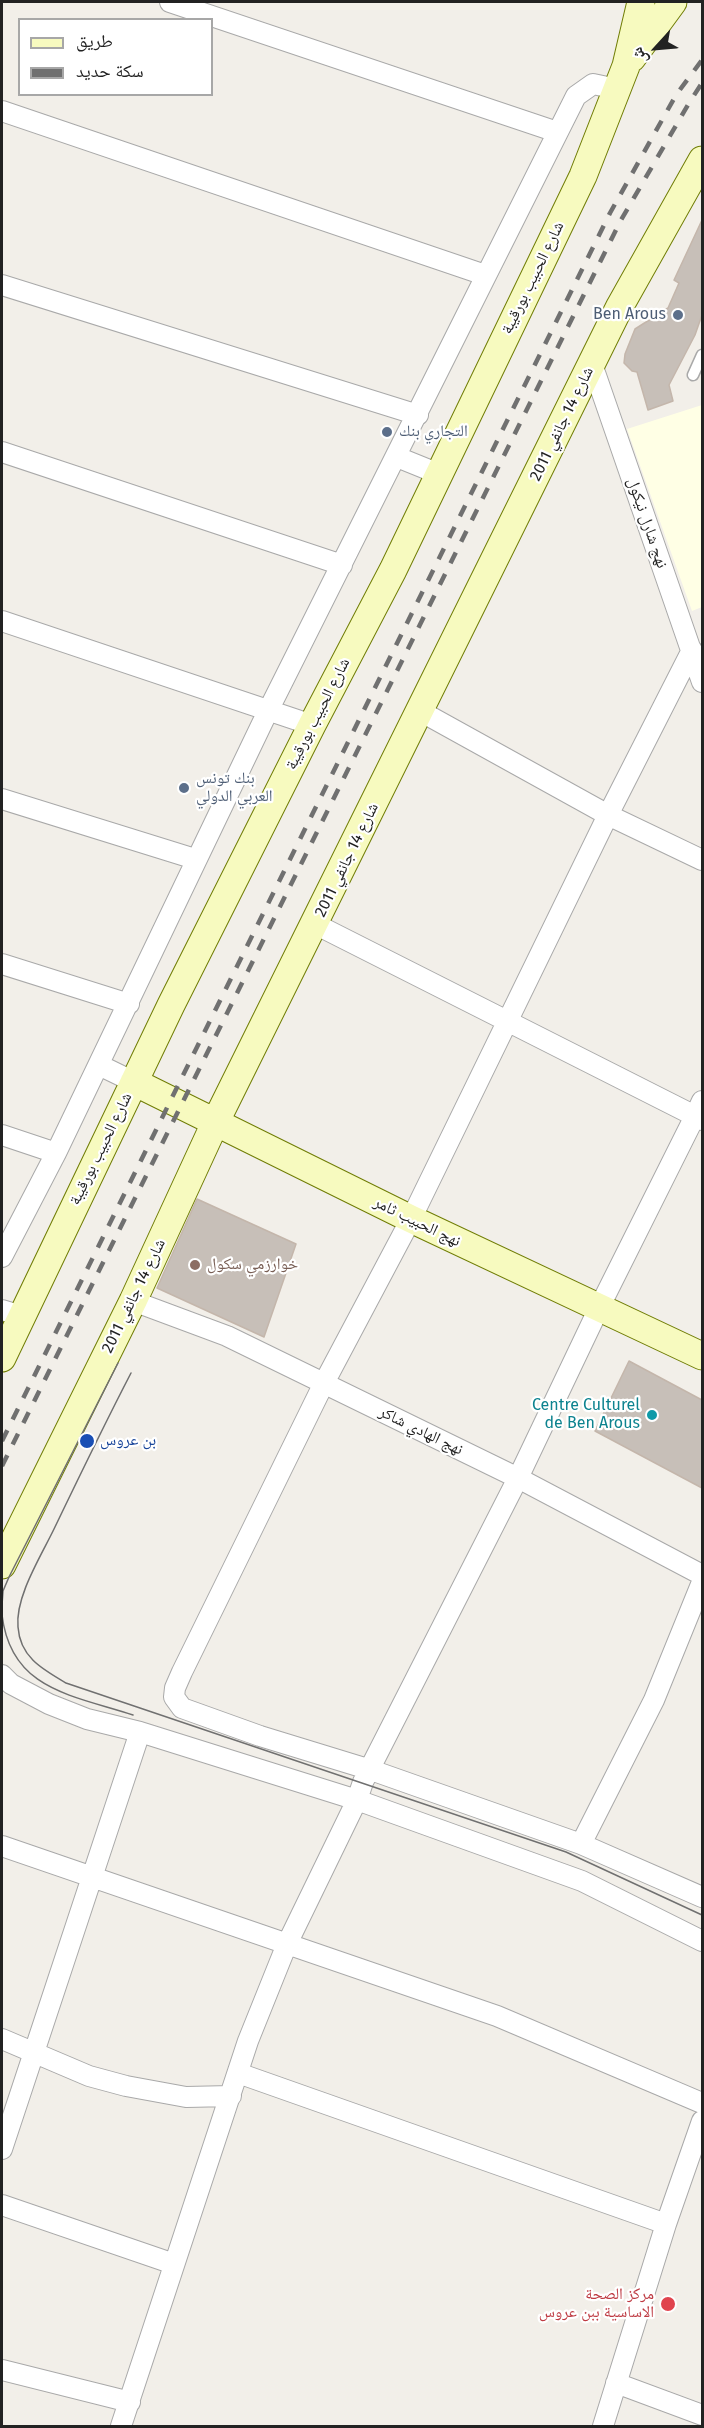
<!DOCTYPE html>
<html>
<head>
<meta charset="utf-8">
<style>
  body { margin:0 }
  #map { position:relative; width:704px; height:2428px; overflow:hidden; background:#f2efe9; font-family:"Fira Sans","Noto Naskh Arabic",sans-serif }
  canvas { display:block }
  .frame { position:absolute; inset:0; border:3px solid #222; pointer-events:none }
  .legend { position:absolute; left:18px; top:18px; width:195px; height:78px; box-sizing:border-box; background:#fff; border:2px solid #a7a7a7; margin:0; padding:8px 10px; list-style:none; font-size:18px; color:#222 }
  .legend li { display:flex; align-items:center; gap:12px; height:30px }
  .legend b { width:30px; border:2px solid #a7a7a7 }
  .north { position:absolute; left:626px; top:18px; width:60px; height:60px; -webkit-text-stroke:4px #fff; paint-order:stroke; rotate:244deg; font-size:16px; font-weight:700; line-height:24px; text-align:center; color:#222 }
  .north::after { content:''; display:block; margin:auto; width:21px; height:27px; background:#222; clip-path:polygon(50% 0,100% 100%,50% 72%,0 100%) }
</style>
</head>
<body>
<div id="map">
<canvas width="704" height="2428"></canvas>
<div class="frame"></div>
<ul class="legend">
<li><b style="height:8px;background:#f7fabf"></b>طريق</li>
<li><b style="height:8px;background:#707070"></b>سكة حديد</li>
</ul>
<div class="north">ش</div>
</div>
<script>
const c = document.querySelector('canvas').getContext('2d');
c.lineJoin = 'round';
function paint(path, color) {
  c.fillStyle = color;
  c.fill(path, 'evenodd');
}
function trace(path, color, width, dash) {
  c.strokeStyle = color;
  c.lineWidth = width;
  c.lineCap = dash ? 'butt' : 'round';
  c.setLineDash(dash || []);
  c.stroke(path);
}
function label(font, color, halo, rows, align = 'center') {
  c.font = font + ' "Fira Sans","Noto Naskh Arabic",sans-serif';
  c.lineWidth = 4.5;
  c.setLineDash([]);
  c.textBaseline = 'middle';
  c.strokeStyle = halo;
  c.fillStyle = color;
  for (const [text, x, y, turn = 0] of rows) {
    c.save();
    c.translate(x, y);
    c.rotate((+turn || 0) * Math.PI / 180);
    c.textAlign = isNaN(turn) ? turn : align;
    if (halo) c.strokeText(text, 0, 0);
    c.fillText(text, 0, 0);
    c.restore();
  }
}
paint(new Path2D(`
  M702,405V607L692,611L627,429Z`), '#ffffe5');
const building = new Path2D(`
  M702,220V315L695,335L669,385L673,401L648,410L637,372L632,371L624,363L625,354L635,329L668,308L679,283L674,280Z
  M197,1199L296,1244L264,1337L157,1288Z
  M629,1361L702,1400V1488L595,1431Z`);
paint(building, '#c7bfb8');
trace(building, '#c4b6ab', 1.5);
const lane = new Path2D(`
  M693,375L702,355`);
const street = new Path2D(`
  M170,2L557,132
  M2,111L485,275
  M2,285L418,415
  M592,364L702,682
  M2,452L342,565
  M397,457L439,474
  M2,621L312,725
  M692,650L608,815L411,1219L324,1383L182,1672L175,1688L174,1697L182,1708L260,1736L371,1770L581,1844L702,1897
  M420,711L608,815L702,860
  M2,799L195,859
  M315,924L695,1116L702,1101
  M2,964L129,1004
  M99,1065L134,1082
  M2,1135L56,1153
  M2,1257L56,1153L268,711L576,96L593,84L617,89
  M133,1301L227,1336L518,1478L702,1575
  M2,1310L22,1316
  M2,1675L11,1684L49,1704L87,1719L140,1732L357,1800L582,1881L702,1941
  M581,1844L654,1700L702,1582
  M2,1846L497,2016L702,2103
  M2,2039L89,2076L126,2086L186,2097L231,2096
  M238,2073L666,2224
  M2,2149L140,1732
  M2,2205L174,2264
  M2,2370L130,2402
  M616,2383L702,2415
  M121,2426L248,2041L287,1944L357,1800L363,1782L518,1478L599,1308L695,1116L702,1120
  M603,2426L666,2224L702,2121`);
const secondary = new Path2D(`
  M632,58L673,2
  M134,1082L411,1219L702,1356
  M2,1358L171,1005L312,725L393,570L583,176L626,66L641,2
  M2,1565L133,1301L216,1121L620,306L702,160`);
trace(lane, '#a9a9a9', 13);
trace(street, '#a9a9a9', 22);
trace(secondary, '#707d05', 29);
trace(lane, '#fff', 10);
trace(street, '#fff', 20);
trace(secondary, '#f7fabf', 27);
trace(new Path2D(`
  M131,1373C104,1425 79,1477 54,1529C41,1556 15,1597 18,1627C20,1657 42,1669 66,1683L566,1852L702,1915
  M2,1605L3,1591L9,1577L118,1363
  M2,1615C11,1690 72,1695 133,1715`), '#707070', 1.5);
trace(new Path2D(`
  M2,1441L610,213L676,95L702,60
  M2,1466L621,220L689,103L702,83`), '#707070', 4.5, [12, 12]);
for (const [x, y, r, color] of [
  [678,315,6,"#5c6f8a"],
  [387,432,6,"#5c6f8a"],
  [184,788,6,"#5c6f8a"],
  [195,1265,6,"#8d6e63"],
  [652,1415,6,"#0f9aa8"],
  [87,1441,8,"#1a4fb4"],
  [668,2304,8,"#e0444e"]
]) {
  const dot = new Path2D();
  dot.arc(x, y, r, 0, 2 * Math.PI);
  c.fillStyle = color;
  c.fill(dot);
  trace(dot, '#fff', 2);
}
label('16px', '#222', '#fff', [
  ["شارع الحبيب بورقيبة",533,278,-64],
  ["شارع 14 جانفي 2011",562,424,-64],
  ["نهج شارل نيكول",647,523,71],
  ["شارع الحبيب بورقيبة",318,714,-63],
  ["شارع 14 جانفي 2011",347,860,-64],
  ["شارع الحبيب بورقيبة",101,1149,-64],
  ["نهج الحبيب ثامر",417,1222,26],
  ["شارع 14 جانفي 2011",134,1296,-64],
  ["نهج الهادي شاكر",421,1431,26]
]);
label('16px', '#4e5e75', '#fff', [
  ["Ben Arous",666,315,"right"],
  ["التجاري بنك",399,432],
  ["بنك تونس",196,779],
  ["العربي الدولي",196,797]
], 'left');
label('16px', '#785e54', '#fff', [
  ["خوارزمي سكول",207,1265]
], 'left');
label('16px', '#0d838f', '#fff', [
  ["Centre Culturel",640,1406],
  ["de Ben Arous",640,1424]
], 'right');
label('16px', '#164399', '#fff', [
  ["بن عروس",100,1441]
], 'left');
label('16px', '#be3a42', '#fff', [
  ["مركز الصحة",654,2295],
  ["الاساسية ببن عروس",654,2313]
], 'right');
</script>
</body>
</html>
